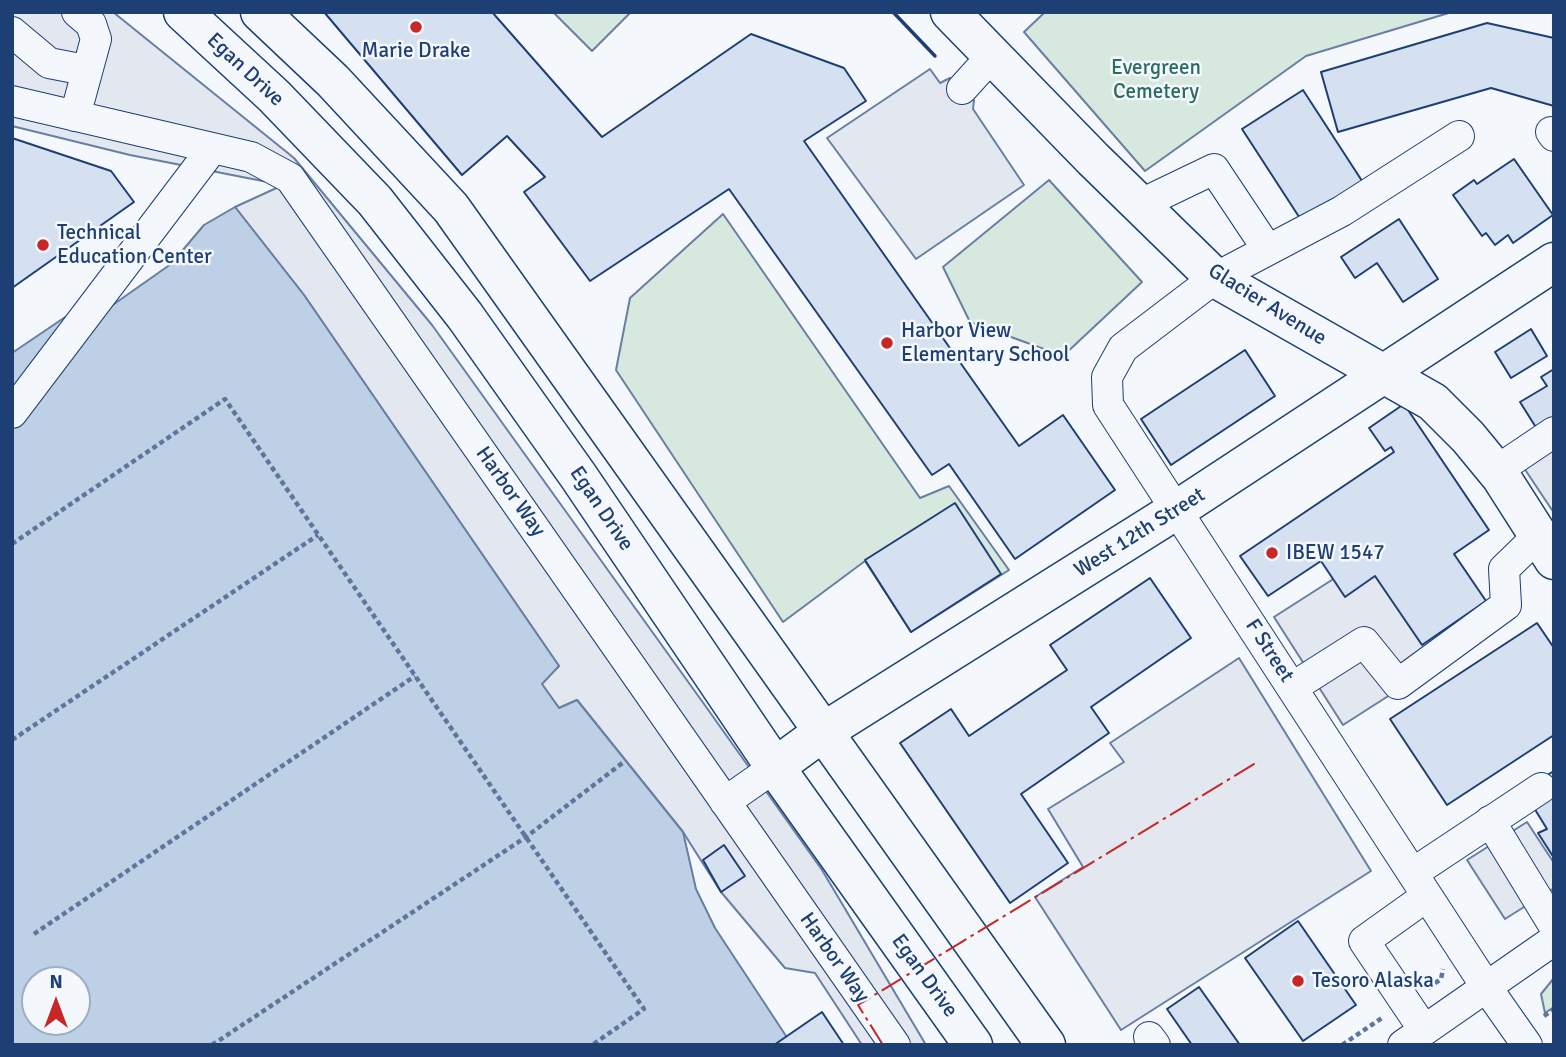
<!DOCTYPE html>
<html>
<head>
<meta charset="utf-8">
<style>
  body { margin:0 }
  #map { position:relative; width:1566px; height:1057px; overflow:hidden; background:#f4f7fb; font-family:Signika,sans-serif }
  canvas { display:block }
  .frame { position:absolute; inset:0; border:14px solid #1d3f73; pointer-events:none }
  .north { position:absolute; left:21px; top:966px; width:70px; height:70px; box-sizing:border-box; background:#f4f7fb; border:2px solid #9eadc5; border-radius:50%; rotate:0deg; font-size:19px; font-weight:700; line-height:28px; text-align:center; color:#1d3f73 }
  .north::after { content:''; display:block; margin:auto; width:24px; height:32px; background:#c62828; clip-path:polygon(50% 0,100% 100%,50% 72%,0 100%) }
</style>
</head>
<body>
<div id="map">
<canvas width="1566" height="1057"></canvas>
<div class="frame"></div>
<div class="north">N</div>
</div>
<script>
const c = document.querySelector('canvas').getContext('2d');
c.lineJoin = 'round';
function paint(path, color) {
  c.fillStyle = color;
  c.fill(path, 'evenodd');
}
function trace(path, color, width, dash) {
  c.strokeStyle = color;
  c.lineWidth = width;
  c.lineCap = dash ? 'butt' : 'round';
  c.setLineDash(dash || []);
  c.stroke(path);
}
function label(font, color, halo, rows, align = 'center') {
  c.font = font + ' Signika,sans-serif';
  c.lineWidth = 5;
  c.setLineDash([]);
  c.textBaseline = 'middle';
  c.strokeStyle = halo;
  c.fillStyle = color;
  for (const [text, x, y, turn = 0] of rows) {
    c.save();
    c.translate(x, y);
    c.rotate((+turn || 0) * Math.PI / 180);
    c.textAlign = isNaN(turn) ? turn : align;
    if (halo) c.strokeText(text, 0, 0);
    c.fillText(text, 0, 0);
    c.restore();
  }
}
const green = new Path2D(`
  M553,12H631L592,51Z
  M1045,12H1452L1306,56L1145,171L1024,32Z
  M1049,180L1142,282L1063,356L970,322L943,267Z
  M723,214L920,498L949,486L1009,570L911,632L865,561L783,622L616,370L630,298Z
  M1554,978V1007L1545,1013L1541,994Z`);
paint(green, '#d7e8df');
trace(green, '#687fa3', 2);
const parking = new Path2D(`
  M12,12H113L294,158L432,325L704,704L822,870L926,1045H862L815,973L785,968L721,892L683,832L577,700L559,708L541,683L559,666L304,295L235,207L283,185L130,155L12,126Z
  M930,69L940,83L950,78L974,100L973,109L1024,185L916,259L827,138Z
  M1554,449V513L1524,468Z
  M1388,544L1457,652L1343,725L1274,617Z
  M1239,658L1371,871L1121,1030L1035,897L1083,867L1048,809L1124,762L1110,743Z
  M1527,822L1554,863V888L1505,919L1467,860Z`);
paint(parking, '#e3e8f0');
trace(parking, '#687fa3', 2);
const water = new Path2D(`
  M235,207L304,295L559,666L542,684L559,708L577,700L683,832L696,889L715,928L792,1045H12V353L86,303L97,316L171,264L204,225ZM35,980H77V1022H35Z`);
paint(water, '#bed0e5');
trace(water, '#687fa3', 2);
const building = new Path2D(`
  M324,12H492L602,137L751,34L844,68L866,101L804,141L1019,446L1063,415L1115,490L1015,559L949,464L932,475L729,189L590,281L524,192L545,177L507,136L462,175Z
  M1487,23L1554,38V106L1491,88L1338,132L1321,72Z
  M1303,90L1364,184L1303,223L1242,129Z
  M12,138L111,171L134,202L12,288Z
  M1514,159L1553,215L1513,243L1508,235L1495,245L1486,233L1482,236L1453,195L1474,180L1477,184Z
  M1399,219L1438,279L1403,302L1377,263L1355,278L1341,257Z
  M1531,329L1547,356L1511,378L1495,352Z
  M1245,350L1275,396L1171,465L1141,419Z
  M1554,369V419L1537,429L1520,402L1547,386L1541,377Z
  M1404,404L1489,530L1454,554L1486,601L1422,645L1375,576L1345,597L1321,561L1268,596L1240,556L1394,452L1391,447L1385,451L1369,428Z
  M955,503L1001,574L911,632L865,560Z
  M1150,578L1191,638L1091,707L1109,733L1021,794L1068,863L1010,903L900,743L951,709L969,736L1067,670L1050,645Z
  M1537,623L1554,648V735L1447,805L1390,719Z
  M1554,771V858L1538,833L1547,829L1531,803L1537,781Z
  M724,845L745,876L721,892L703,860Z
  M1298,921L1356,1005L1303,1041L1245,958Z
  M1199,987L1240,1045H1192L1167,1009Z
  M822,1012L844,1045H774Z`);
paint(building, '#d5e0f0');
trace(building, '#1d3f73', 2);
const minor = new Path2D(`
  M12,32L49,63L85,70
  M962,89L992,56
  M12,101L251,157L290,178L895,1045
  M75,116L96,39L91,24L77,12
  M1551,132L1554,136
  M1459,136L1342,211L1215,278L1123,348L1107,377L1108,405L1487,988L1527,1045
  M1139,205L1214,169L1268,250
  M12,413L212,149
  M1496,471L1554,432
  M1293,687L1364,642L1398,684L1506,605L1504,569L1538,536
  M725,802L775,767
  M1490,821L1554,926
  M1413,873L1541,788
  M1424,1030L1364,941L1427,896
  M1149,1037L1155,1045
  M1403,1045L1554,940`);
const major = new Path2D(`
  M950,12L1093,159L1215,278L1433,402L1468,437L1501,477L1554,560
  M775,767L823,732L1178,509L1554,262`);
const highway = new Path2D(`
  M183,12L274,96L375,201L465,316L579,477L775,767L973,1045
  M260,12L333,81L451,208L1046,1045`);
trace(minor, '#1d3f73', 32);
trace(major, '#1d3f73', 41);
trace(highway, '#1d3f73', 41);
trace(new Path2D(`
  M12,544L225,399L644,1009L592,1045
  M12,740L318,535
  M34,934L415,676
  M1428,988L1441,979L1443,969
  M1544,1016L1554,1009
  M212,1045L526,837L625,761
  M1342,1045L1382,1018`), '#5e769c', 4.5, [5, 3.5]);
trace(minor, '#f4f7fb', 30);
trace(major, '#f4f7fb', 38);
trace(highway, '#f4f7fb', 38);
trace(new Path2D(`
  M893,12L935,56`), '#1d3f73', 3.5);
trace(new Path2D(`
  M883,1045L858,1005L1259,761`), '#c62828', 2, [24, 5, 3.5, 5]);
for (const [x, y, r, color] of [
  [416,27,7,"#c62828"],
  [43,245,7,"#c62828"],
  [887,343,7,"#c62828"],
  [1272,553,7,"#c62828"],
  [1298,981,7,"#c62828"]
]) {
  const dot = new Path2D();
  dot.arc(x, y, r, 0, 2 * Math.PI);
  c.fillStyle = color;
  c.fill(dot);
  trace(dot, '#f4f7fb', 2.5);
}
label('21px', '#1d3f73', '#f4f7fb', [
  ["Marie Drake",416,51,"center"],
  ["Technical",57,233],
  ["Education Center",57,257],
  ["Harbor View",901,331],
  ["Elementary School",901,355],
  ["IBEW 1547",1286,553],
  ["Tesoro Alaska",1312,981]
], 'left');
label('21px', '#2c6c60', '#f4f7fb', [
  ["Evergreen",1156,68],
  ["Cemetery",1156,92]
]);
label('21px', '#1d3f73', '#f4f7fb', [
  ["Egan Drive",245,70,43],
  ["Glacier Avenue",1267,305,32],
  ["Harbor Way",510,492,55],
  ["Egan Drive",601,509,56],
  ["West 12th Street",1140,533,-32],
  ["F Street",1269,651,57],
  ["Harbor Way",834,958,55],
  ["Egan Drive",924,976,54]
]);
</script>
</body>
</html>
